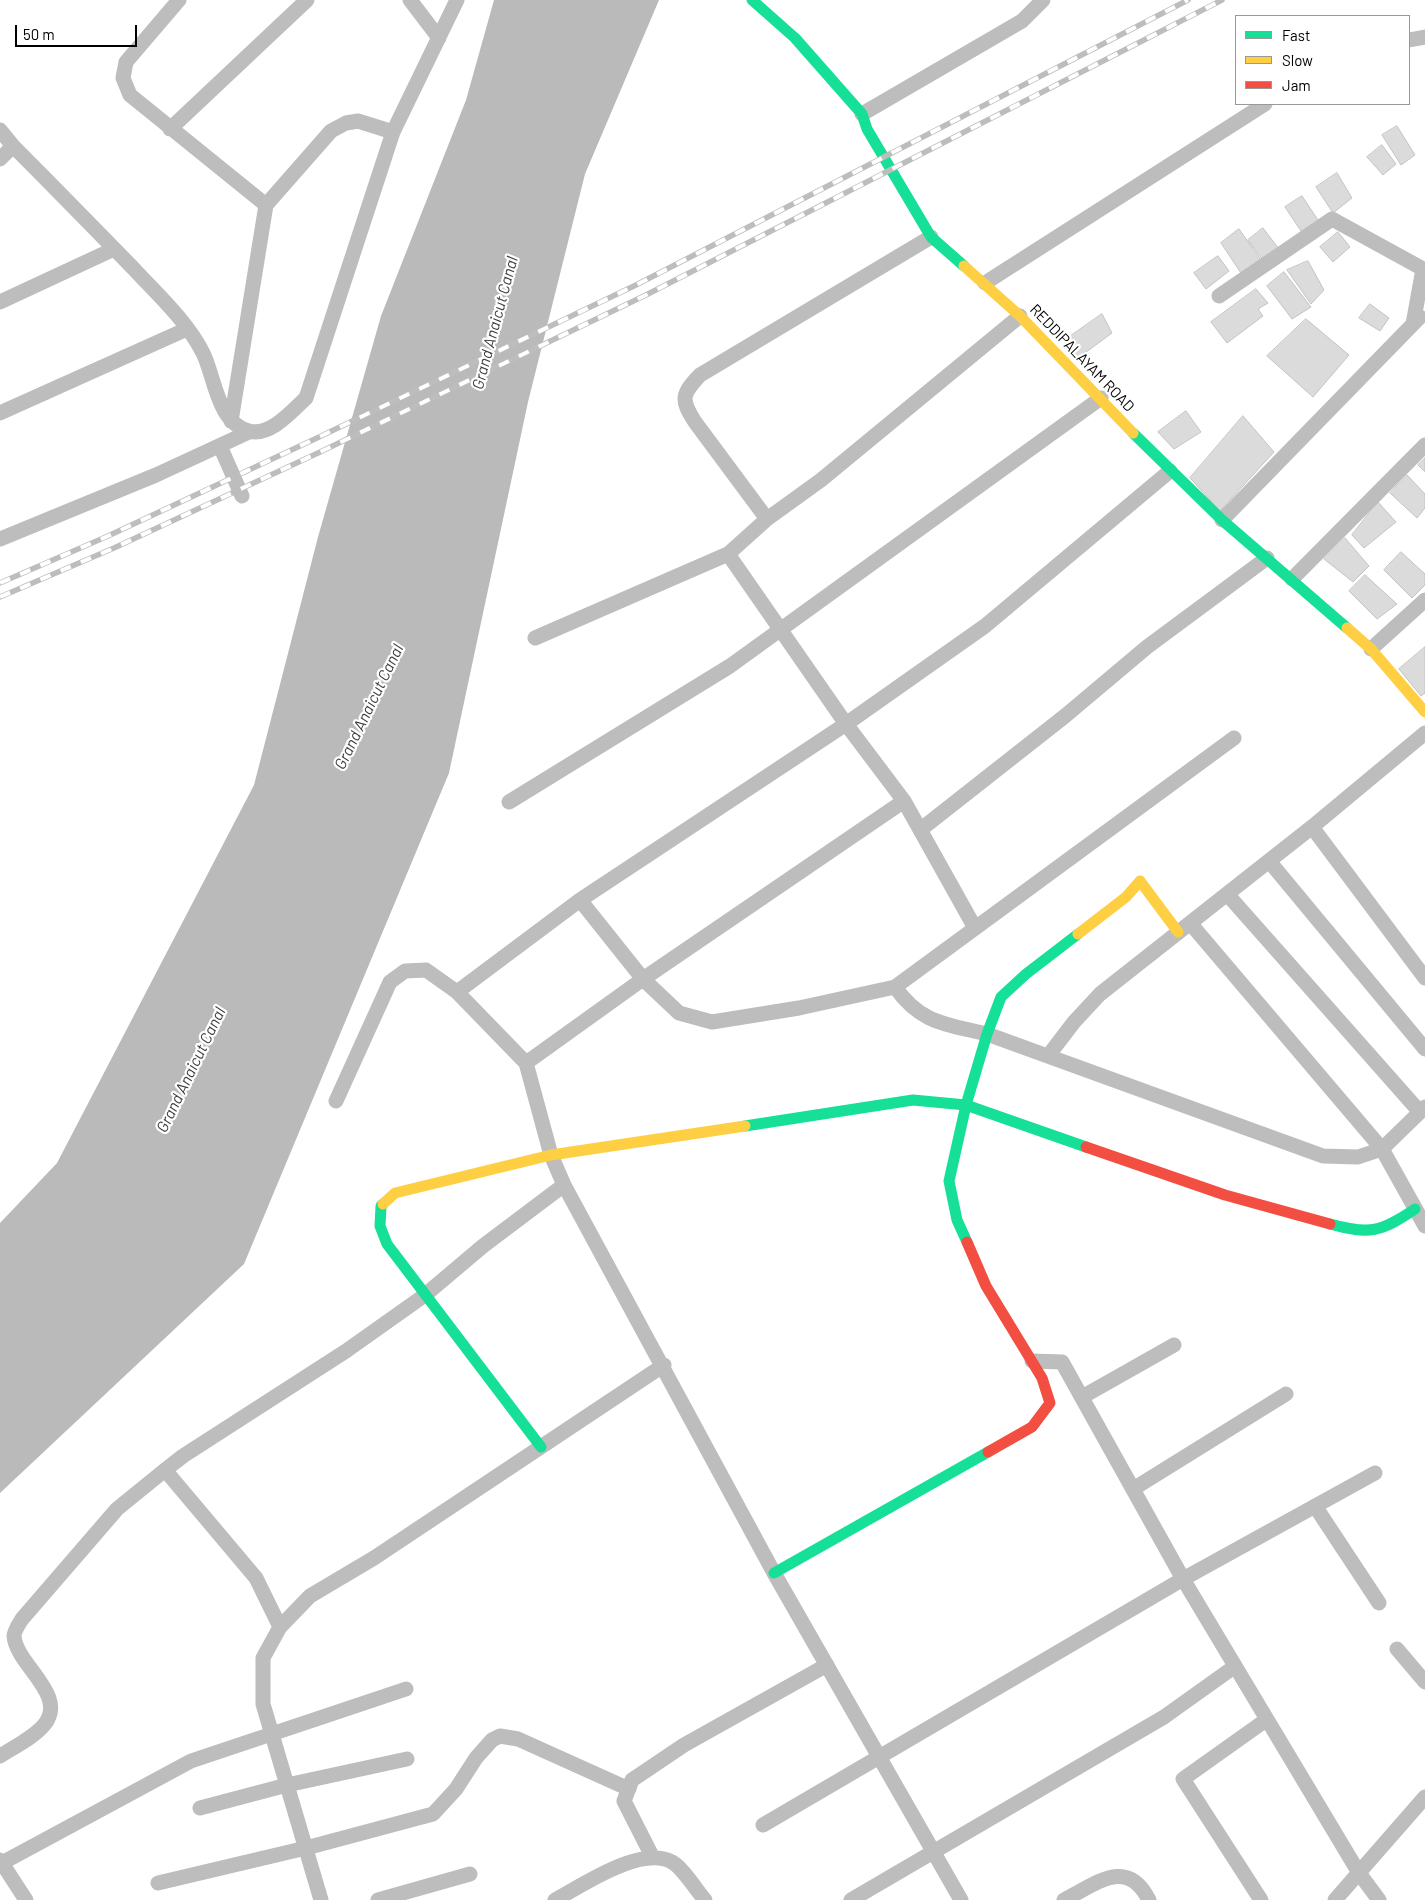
<!DOCTYPE html>
<html>
<head>
<meta charset="utf-8">
<style>
  body { margin:0 }
  #map { position:relative; width:1425px; height:1900px; overflow:hidden; background:#fff; font-family:Barlow,sans-serif }
  canvas { display:block }
  .legend { position:absolute; left:1235px; top:15px; width:175px; height:90px; box-sizing:border-box; background:#fff; border:1px solid #999; margin:0; padding:6px 9px; list-style:none; font-size:15px; color:#000 }
  .legend li { display:flex; align-items:center; gap:10px; height:25px }
  .legend b { width:25px; border:1px solid #999 }
  .scale { position:absolute; left:15px; top:25px; width:122px; height:22px; box-sizing:border-box; border:2px solid #000; border-top:0; padding-left:6px; font-size:15px; line-height:18px; white-space:nowrap; color:#000; -webkit-text-stroke:4px #fff; paint-order:stroke }
</style>
</head>
<body>
<div id="map">
<canvas width="1425" height="1900"></canvas>
<ul class="legend">
<li><b style="height:6px;background:#16e098"></b>Fast</li>
<li><b style="height:6px;background:#ffcf43"></b>Slow</li>
<li><b style="height:6px;background:#f24e42"></b>Jam</li>
</ul>
<div class="scale">50 m</div>
</div>
<script>
const c = document.querySelector('canvas').getContext('2d');
c.lineJoin = 'round';
function paint(path, color) {
  c.fillStyle = color;
  c.fill(path, 'evenodd');
}
function trace(path, color, width, dash) {
  c.strokeStyle = color;
  c.lineWidth = width;
  c.lineCap = dash ? 'butt' : 'round';
  c.setLineDash(dash || []);
  c.stroke(path);
}
function label(font, color, halo, rows, align = 'center') {
  c.font = font + ' Barlow,sans-serif';
  c.lineWidth = 4.5;
  c.setLineDash([]);
  c.textBaseline = 'middle';
  c.strokeStyle = halo;
  c.fillStyle = color;
  for (const [text, x, y, turn = 0] of rows) {
    c.save();
    c.translate(x, y);
    c.rotate((+turn || 0) * Math.PI / 180);
    c.textAlign = isNaN(turn) ? turn : align;
    if (halo) c.strokeText(text, 0, 0);
    c.fillText(text, 0, 0);
    c.restore();
  }
}
paint(new Path2D(`
  M494,0H659L585,174L528,402L449,773L244,1264L0,1493V1223L57,1163L254,785L318,537L381,316L466,100Z`), '#bababa');
const building = new Path2D(`
  M1397,126L1415,155L1401,165L1382,135Z
  M1382,145L1396,164L1383,175L1367,157Z
  M1337,173L1352,198L1333,213L1316,187Z
  M1302,196L1320,223L1303,234L1285,207Z
  M1263,228L1279,249L1263,260L1248,240Z
  M1239,229L1261,260L1241,273L1221,243Z
  M1338,232L1350,247L1333,262L1320,247Z
  M1218,256L1229,271L1206,289L1194,273Z
  M1308,261L1324,290L1311,304L1287,270Z
  M1284,272L1311,307L1292,319L1267,286Z
  M1256,289L1268,303L1258,309L1263,316L1227,343L1211,322Z
  M1370,304L1389,318L1380,331L1359,318Z
  M1102,314L1112,333L1078,358L1065,340Z
  M1306,319L1349,355L1313,397L1267,356Z
  M1186,411L1201,432L1174,449L1158,432Z
  M1243,416L1274,452L1220,511L1190,478Z
  M1425,458V472L1418,465Z
  M1407,475L1425,494V508L1417,518L1390,493Z
  M1378,502L1396,522L1364,548L1352,535Z
  M1345,538L1369,566L1353,582L1324,559Z
  M1401,552L1425,574V585L1412,598L1384,570Z
  M1365,575L1397,604L1377,619L1349,591Z
  M1425,647V693L1421,696L1399,669Z`);
paint(building, '#dbdbdb');
trace(building, '#c3c3c3', 1);
trace(new Path2D(`
  M179,0L126,62L123,78L130,95L266,205
  M410,0L439,38
  M1409,40L1425,37
  M862,114L1022,21L1043,0
  M170,129L307,0
  M0,130L13,146
  M0,159L13,146C53,186 93,227 133,268C157,294 187,321 203,353C215,377 217,423 249,431C270,437 292,411 306,398L393,132L457,0
  M985,283L1265,104
  M1219,296L1332,219L1423,269L1413,324
  M0,302L114,249
  M0,413L187,329
  M231,421L266,205L331,131L346,123L358,121L393,132
  M220,446L242,496
  M767,519L695,422C680,399 682,394 700,375L931,237
  M1222,520L1420,317
  M0,539L156,475L249,432
  M1292,579L1425,445
  M535,638L728,554
  M1371,649L1425,600
  M509,802L730,666L1101,398
  M1312,827L1425,978
  M920,830L1065,716L1147,647L1267,558
  M1269,861L1425,1049
  M1227,894L1419,1111
  M580,900L643,979L679,1013L712,1022L799,1008L895,987L1234,738
  M1190,923L1382,1149L1425,1226
  M975,928L904,801L846,724L728,554L767,519L821,480L1020,316
  M895,987C921,1024 946,1024 987,1034L1323,1156L1358,1157L1382,1149L1425,1107
  M457,992L580,900L846,724L985,626L1170,471
  M1048,1056L1074,1022L1100,994L1312,827L1425,733
  M526,1063L643,979L904,801
  M336,1101L390,982L405,971L426,970L457,992L526,1063L551,1155L564,1185L774,1573L961,1900
  M1032,1361L1062,1362L1183,1579L1375,1473
  M1082,1397L1174,1345
  M165,1470L256,1578L280,1627
  M1133,1489L1286,1394
  M1315,1506L1379,1603
  M1397,1649L1425,1682
  M0,1756C14,1747 33,1738 44,1725C69,1695 16,1665 14,1636C14,1631 19,1624 22,1619L117,1509L165,1470L183,1456L346,1351L425,1295L483,1246L564,1185
  M200,1808L287,1785L407,1759
  M763,1825L1183,1579L1359,1873L1379,1900
  M652,1856L624,1801L632,1780L684,1745L827,1665
  M0,1860L26,1900
  M2,1863L191,1761L406,1689
  M158,1883L306,1848L433,1814L456,1789L476,1758L492,1740L500,1736L518,1739L629,1789
  M321,1900L263,1704V1658L280,1627L310,1596L374,1558L664,1365
  M378,1900L470,1874
  M555,1900C583,1885 641,1845 672,1862C682,1867 697,1891 705,1900
  M851,1900L1164,1717L1234,1667
  M1064,1900C1096,1884 1127,1856 1149,1900
  M1261,1900L1183,1779L1266,1720
  M1335,1900L1425,1797`), '#bdbdbd', 15);
trace(new Path2D(`
  M752,0L795,38L862,114L867,129L931,237L964,266
  M1133,433L1222,520L1347,628
  M745,1126L913,1100L966,1105L1086,1147
  M383,1204L381,1206L380,1226L387,1244L541,1447
  M1330,1224C1370,1235 1381,1232 1415,1209
  M967,1242L957,1220L949,1181L966,1105L987,1034L1001,997L1026,974L1078,934
  M774,1573L988,1452`), '#16e098', 11);
trace(new Path2D(`
  M964,266L1020,316L1133,433
  M1347,628L1371,649L1425,712
  M1078,934L1126,897L1140,881L1178,932
  M383,1204L395,1193L551,1155L745,1126`), '#ffcf43', 11);
trace(new Path2D(`
  M1086,1147L1225,1195L1330,1224
  M967,1242L986,1286L1042,1378L1050,1403L1032,1427L988,1452`), '#f24e42', 11);
const rail = new Path2D(`
  M0,583L108,536L317,438L636,285L1188,0
  M0,597L114,548L318,453L646,295L1222,0`);
trace(rail, '#bdbdbd', 5.5);
trace(rail, '#fff', 4, [11]);
label('15px', '#000', '#fff', [
  ["REDDIPALAYAM ROAD",1082,358,46]
]);
label('italic 16px', '#3d3d3d', '#fff', [
  ["Grand Anaicut Canal",495,323,-75],
  ["Grand Anaicut Canal",369,707,-64],
  ["Grand Anaicut Canal",191,1070,-64]
]);
</script>
</body>
</html>
